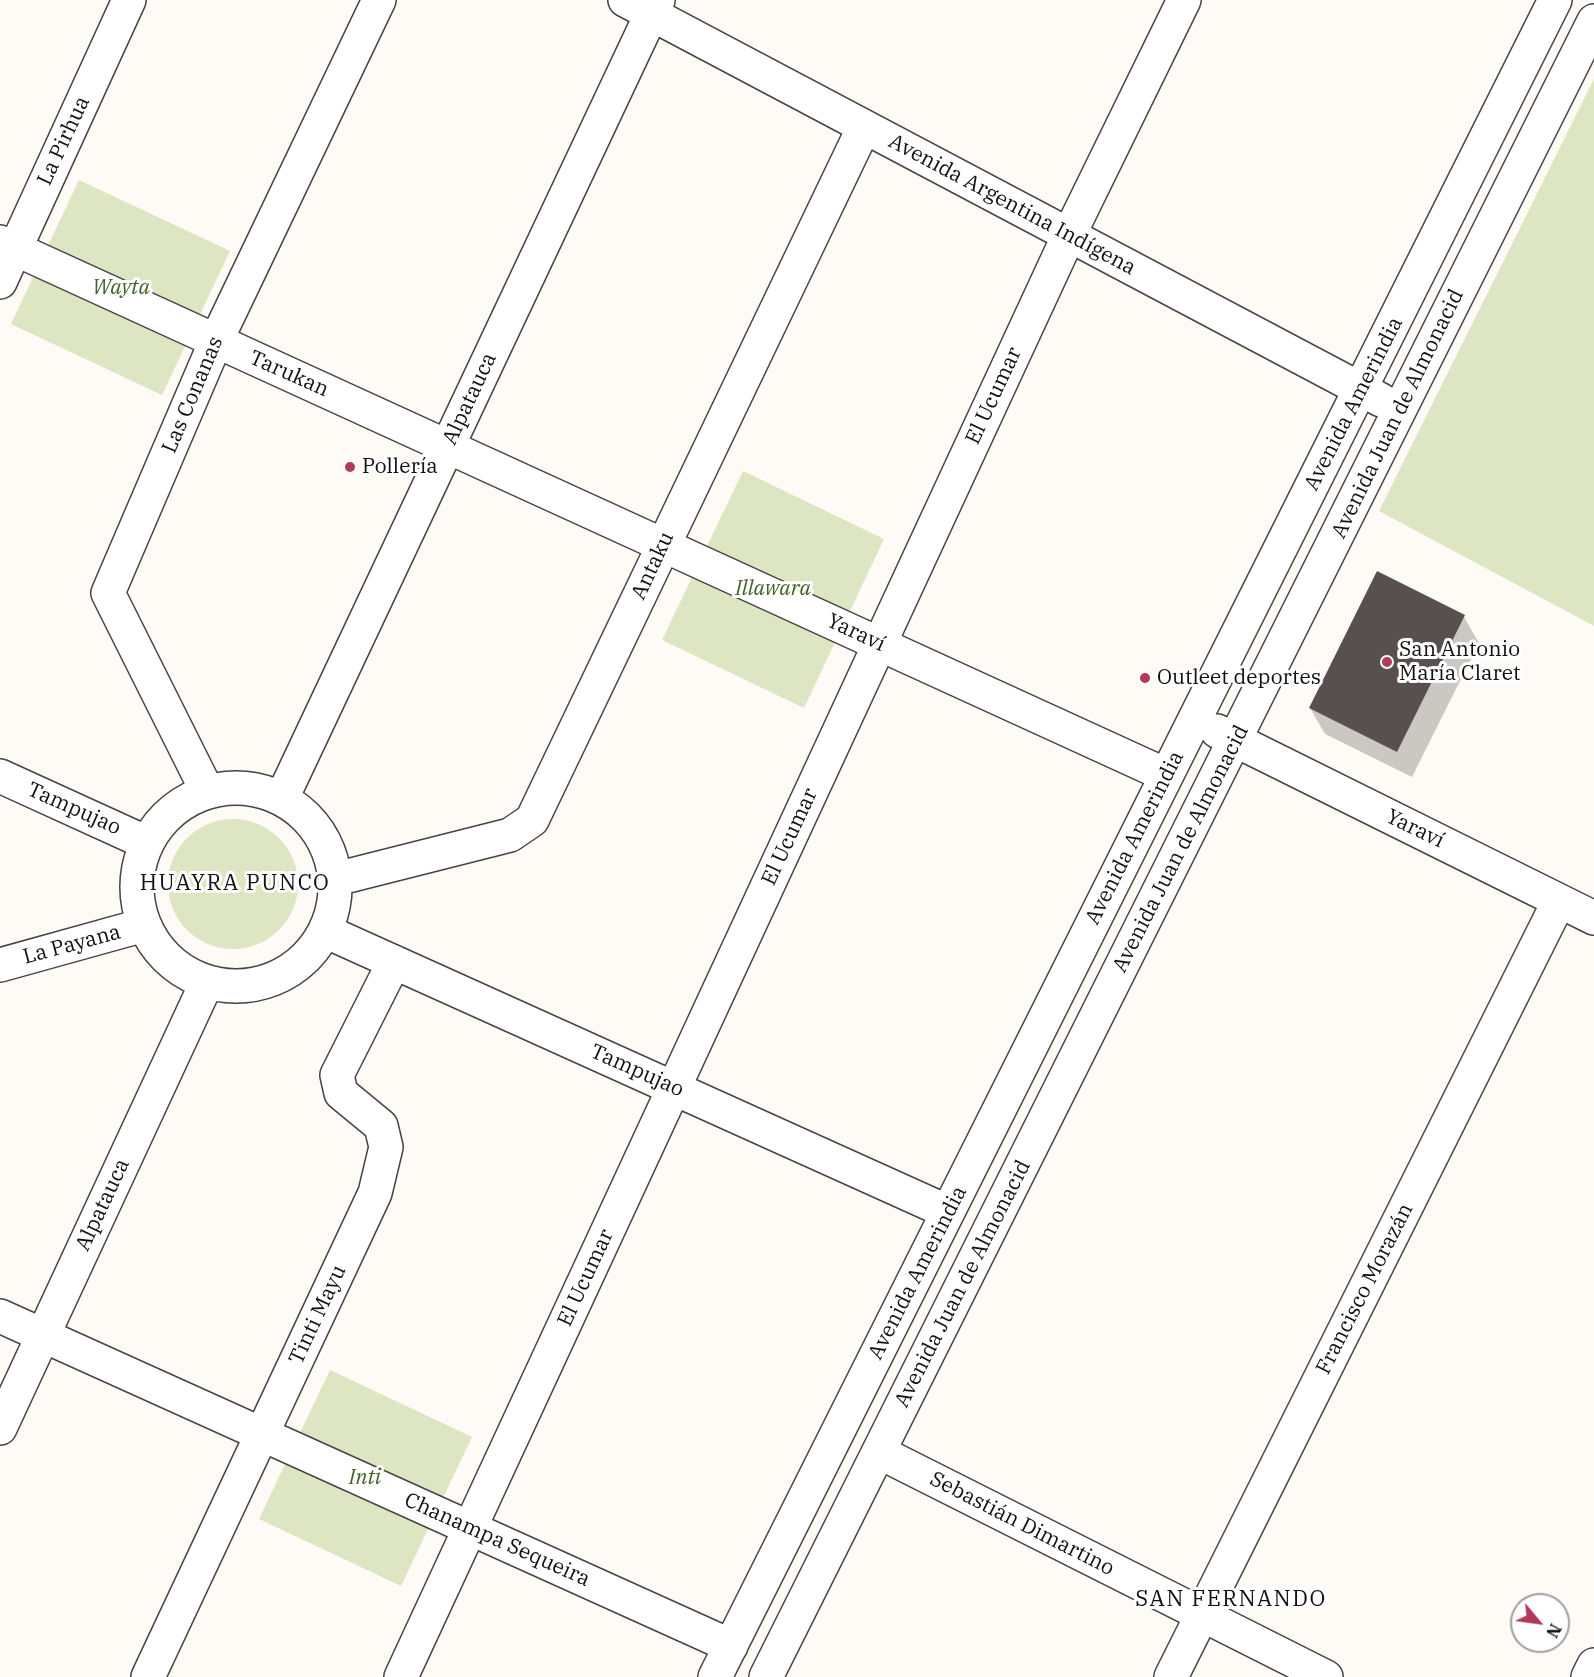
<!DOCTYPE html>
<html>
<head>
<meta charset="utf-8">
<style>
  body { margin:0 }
  #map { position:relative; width:1594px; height:1677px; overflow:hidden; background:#fefaf6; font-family:"IBM Plex Serif",serif }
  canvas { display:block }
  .north { position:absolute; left:1510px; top:1593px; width:60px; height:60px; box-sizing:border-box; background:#fff; border:2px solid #a0a0a0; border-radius:50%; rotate:119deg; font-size:16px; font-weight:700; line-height:24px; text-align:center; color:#111 }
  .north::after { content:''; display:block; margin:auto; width:21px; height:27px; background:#b1395a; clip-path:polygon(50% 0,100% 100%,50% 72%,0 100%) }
</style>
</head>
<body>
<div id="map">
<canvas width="1594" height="1677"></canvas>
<div class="north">N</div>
</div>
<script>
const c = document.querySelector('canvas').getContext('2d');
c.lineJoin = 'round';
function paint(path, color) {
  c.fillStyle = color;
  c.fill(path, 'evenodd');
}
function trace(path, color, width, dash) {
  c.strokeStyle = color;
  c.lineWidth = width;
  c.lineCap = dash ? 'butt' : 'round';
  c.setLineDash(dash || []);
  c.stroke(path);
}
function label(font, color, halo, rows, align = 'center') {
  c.font = font + ' "IBM Plex Serif",serif';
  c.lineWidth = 6;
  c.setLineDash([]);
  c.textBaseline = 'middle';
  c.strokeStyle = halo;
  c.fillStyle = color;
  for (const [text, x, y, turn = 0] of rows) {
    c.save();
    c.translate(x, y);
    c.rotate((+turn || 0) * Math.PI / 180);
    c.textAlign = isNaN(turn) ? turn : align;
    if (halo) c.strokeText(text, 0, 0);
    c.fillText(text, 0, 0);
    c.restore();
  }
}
paint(new Path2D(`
  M1594,79V626L1379,511Z
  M79,180L230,251L162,395L11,324Z
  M743,471L884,539L804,708L662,640Z
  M168 884a65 65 0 1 1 130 0a65 65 0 1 1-130 0Z
  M330,1370L472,1437L401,1586L259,1519Z`), '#dde5c2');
paint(new Path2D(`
  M1464,617L1479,643L1412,777L1325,734L1310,708Z`), '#0003');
paint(new Path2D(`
  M1377,571L1465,615L1397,752L1309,708Z`), '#58504e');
const minor = new Path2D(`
  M625,0L1381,400
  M0,242L1166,775
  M0,282L129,0
  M1217,731L1594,918
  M0,776L147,843
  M137 887a99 99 0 1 1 198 0a99 99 0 1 1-198 0Z
  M207,791L108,593L216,341L379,0
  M282,798L658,0
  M336,879L510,835L532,820L864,127
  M325,931L948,1212
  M0,965L144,925
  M0,1316L731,1646
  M0,1428L207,982
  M879,1452L1326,1677
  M148,1677L375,1193L386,1147L381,1126L341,1093L337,1075L394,962
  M401,1677L1069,235L1184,0
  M715,1677L1555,0
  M766,1677L1594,21
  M1171,1677L1559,901
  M1588,1677L1594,1665`);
trace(minor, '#444', 36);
trace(minor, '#fff', 33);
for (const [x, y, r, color] of [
  [350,467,6,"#b1395a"],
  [1387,662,6,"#b1395a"],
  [1145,678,6,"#b1395a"]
]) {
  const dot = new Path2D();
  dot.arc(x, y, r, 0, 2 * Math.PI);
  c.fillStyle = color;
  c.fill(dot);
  trace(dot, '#fff', 2);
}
label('21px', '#111', '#fff', [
  ["La Pirhua",64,141,-65],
  ["Avenida Argentina Indígena",1012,205,28],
  ["Tarukan",289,374,24],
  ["Las Conanas",193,395,-67],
  ["El Ucumar",994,396,-65],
  ["Alpatauca",470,399,-65],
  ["Avenida Amerindia",1354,404,-63],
  ["Avenida Juan de Almonacid",1398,414,-64],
  ["Antaku",653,566,-65],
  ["Yaraví",856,633,25],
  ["Tampujao",74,809,24],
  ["Yaraví",1415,829,26],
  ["El Ucumar",790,837,-65],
  ["Avenida Amerindia",1135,838,-63],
  ["Avenida Juan de Almonacid",1181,849,-63],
  ["La Payana",72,945,-15],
  ["Tampujao",637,1071,24],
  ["Alpatauca",103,1205,-65],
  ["Avenida Amerindia",918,1273,-63],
  ["El Ucumar",586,1278,-65],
  ["Avenida Juan de Almonacid",963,1284,-63],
  ["Francisco Morazán",1365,1289,-63],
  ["Tinti Mayu",318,1315,-65],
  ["Sebastián Dimartino",1022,1524,27],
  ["Chanampa Sequeira",497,1540,24]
]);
label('italic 21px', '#416228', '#fff', [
  ["Wayta",121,288],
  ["Illawara",773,589],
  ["Inti",365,1478]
]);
label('21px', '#111', '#fff', [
  ["Pollería",362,467],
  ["San Antonio",1399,650],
  ["María Claret",1399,674],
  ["Outleet deportes",1157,678]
], 'left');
c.letterSpacing = '1.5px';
label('22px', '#111', '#fff', [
  ["HUAYRA PUNCO",235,884],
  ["SAN FERNANDO",1231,1600]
]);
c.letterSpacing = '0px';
</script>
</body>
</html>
